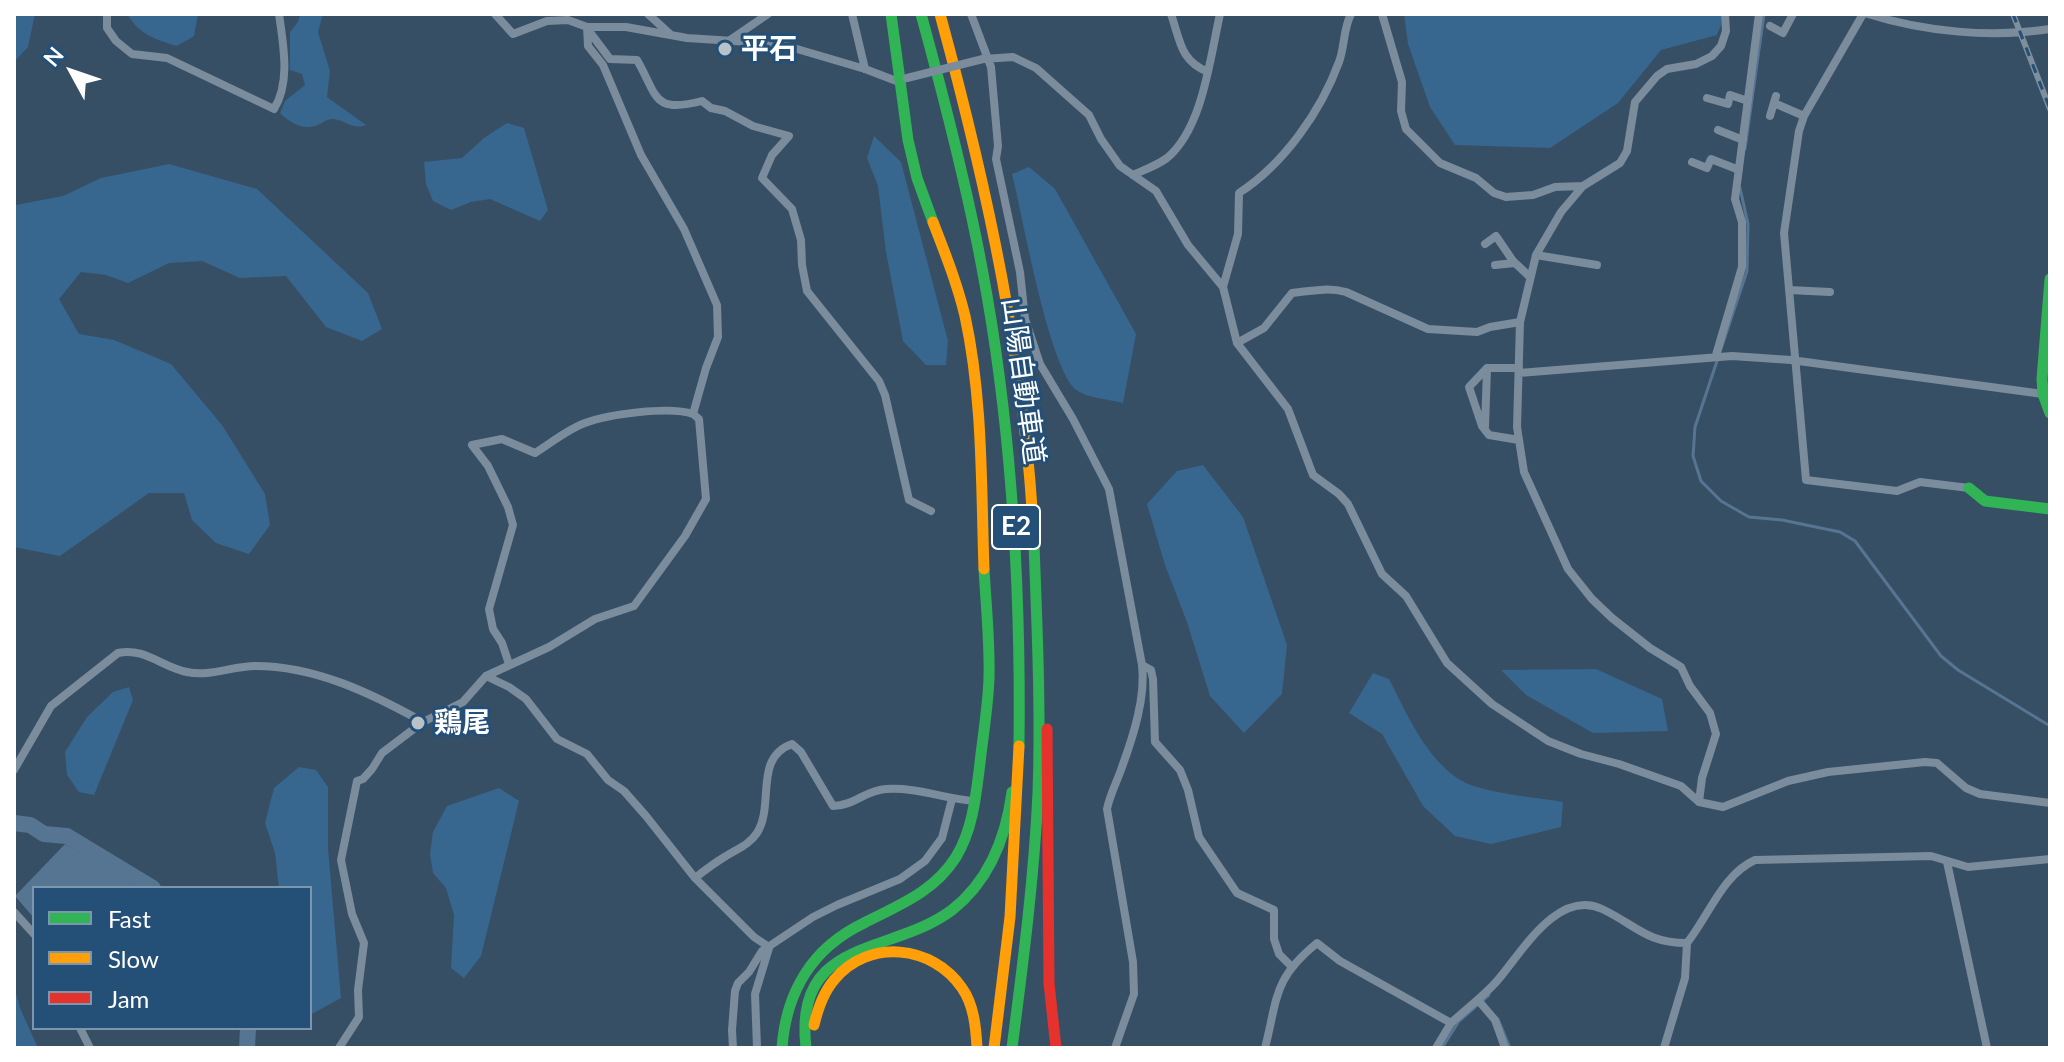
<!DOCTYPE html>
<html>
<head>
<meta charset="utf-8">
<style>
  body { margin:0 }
  #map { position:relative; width:2064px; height:1062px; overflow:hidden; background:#374f65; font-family:Lato,sans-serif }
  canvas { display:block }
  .frame { position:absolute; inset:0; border:16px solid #fff; pointer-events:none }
  .legend { position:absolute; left:32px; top:886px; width:280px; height:144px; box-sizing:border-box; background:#245078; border:2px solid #7c96ae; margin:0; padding:10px 14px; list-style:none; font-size:24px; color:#fff }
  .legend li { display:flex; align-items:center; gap:16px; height:40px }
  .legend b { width:40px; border:2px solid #7c96ae }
  .north { position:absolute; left:32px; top:32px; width:80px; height:80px; -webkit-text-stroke:6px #245078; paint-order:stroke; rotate:310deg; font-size:22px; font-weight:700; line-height:32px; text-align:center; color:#fff }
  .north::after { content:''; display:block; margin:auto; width:28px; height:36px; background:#fff; clip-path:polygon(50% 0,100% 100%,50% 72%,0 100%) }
</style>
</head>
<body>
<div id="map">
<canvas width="2064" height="1062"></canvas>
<div class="frame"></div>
<ul class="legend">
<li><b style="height:10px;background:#30b455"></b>Fast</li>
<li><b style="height:10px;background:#ff9f0a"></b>Slow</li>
<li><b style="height:10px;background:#e5322d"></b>Jam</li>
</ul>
<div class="north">N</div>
</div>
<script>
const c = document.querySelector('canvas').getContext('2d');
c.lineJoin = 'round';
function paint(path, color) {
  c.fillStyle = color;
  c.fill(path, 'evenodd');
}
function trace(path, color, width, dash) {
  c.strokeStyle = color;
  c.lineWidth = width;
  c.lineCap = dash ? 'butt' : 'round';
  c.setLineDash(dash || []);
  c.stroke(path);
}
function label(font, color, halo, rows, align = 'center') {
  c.font = font + ' Lato,"Noto Sans JP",sans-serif';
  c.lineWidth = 6;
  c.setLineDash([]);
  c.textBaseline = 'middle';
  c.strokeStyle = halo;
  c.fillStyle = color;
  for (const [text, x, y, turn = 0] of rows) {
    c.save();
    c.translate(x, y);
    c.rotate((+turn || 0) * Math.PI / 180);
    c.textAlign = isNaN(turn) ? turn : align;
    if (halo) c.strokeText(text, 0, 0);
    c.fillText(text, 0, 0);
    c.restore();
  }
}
paint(new Path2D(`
  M14,14H35L28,47L14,62Z
  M127,14H198L194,36L177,46C154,39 140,35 127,14Z
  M300,14H323L318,32L330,71L327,97L366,125C353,130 346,121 334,119C327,118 322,124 315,126C302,130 289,122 280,113L285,101L305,85L302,74L290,70V32L298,22Z
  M1404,14H1721V25L1717,35L1661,50L1618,103L1550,148L1455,145L1430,107L1408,44Z
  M507,123L524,128L548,210L540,221L490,199L471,202L451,210L433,201L426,184L424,162L462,158L484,138Z
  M874,136L901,162L948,341L946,365H926L903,341L886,252L878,186L867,158Z
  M169,164L257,189L368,293L382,329L362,341L326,327L286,276L240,278L202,261L169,263L128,283L106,275L81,272L59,299L79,334L114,340L171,364L222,425L265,494L270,525L249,554L216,543L192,520L184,493H149L60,556L14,547V201L16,205L63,196L101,178Z
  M1029,167L1055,189L1136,334L1123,403C1109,399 1085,398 1075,389C1048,363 1023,218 1012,174Z
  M1203,465L1243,517L1287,645L1282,694L1244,733L1210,696L1187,622L1165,565L1147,504L1177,471Z
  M1596,669L1662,699L1668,731L1593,733L1526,695L1501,670Z
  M1373,673L1389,679C1408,716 1433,775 1477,787C1504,795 1535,797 1563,802L1561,827L1491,844L1455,836L1423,806L1382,734L1349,713Z
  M129,687L133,700L94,795L79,792L67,775L65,752L87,717L113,692Z
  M299,767L316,770L328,787V849L341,998L310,1015V888H279L275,853L265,823L274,788Z
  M499,788L519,801L481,956L464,978L451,968L454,915L446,888L433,873L430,854L433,832L447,806Z
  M14,986L20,1008L38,1048H14Z`), '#37668f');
paint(new Path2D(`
  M65,844L134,884L138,888H34V918L15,896Z`), '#567592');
trace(new Path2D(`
  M1745,149L1764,14
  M1740,188L1748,224L1747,271L1695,427L1693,456L1701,481L1721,501L1749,517L1782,520L1840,532L1855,541L1941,656L1958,670L2050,726
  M1498,1019L1510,1048
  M1442,1048L1459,1021L1489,995`), '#567592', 3);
trace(new Path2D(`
  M14,823L30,825L44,834L67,836L153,888
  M247,1048L248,1028`), '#567592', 16);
trace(new Path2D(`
  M107,14V28L116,41L132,54L167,58L274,109C291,82 283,44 279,14
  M495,14L513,34L547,21L568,20L587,27H626L687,38L780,44L865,69L899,82L903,80
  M648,14L671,35
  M852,14L865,69
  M971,14L991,67L998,146L996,159L1020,272L1025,319L1040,364L1073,419L1109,489L1142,665
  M1171,14C1180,40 1180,61 1208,72
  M1382,14L1402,82L1401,111L1406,129L1440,163L1476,178L1494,193L1506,197L1533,195L1555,187L1583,186
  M1863,14L1804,116L1799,131L1784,233L1806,480L1897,491L1920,482L1969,488
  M1868,14C1925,32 1991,38 2050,29
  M1770,26L1783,33L1793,14
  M589,31L610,59L637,60C658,96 652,114 702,101L711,108L725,111L753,126L789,136L772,155L762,178L792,209L801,240L802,265L807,291L879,381L885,395L909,500L931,511
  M730,40L768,14
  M983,59L1013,57L1036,68L1089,115L1101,139L1120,166L1156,191L1188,245L1223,287L1237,343L1288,409L1313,475L1339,494L1348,504L1382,574L1406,596L1447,663L1492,704L1548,741L1581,754L1619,764L1681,786L1699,802L1723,807L1788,781L1828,772L1925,762L1937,763L1966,788L1980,794L2050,803
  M1707,98L1728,104L1730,95L1748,101
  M1774,103L1804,116
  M1770,116L1776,96
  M1718,130L1743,140
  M1692,162L1707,168L1711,159L1739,170
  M1133,175C1144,170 1158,165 1167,158C1203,128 1210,58 1220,14
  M1485,244L1496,236L1513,261L1530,277
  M1536,255L1597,265
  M1495,265L1515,263
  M1223,287L1238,234L1239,193C1284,164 1321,111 1339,62C1345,46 1343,29 1351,14
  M1789,290L1830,292
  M1237,343L1264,328L1292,293C1310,291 1328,287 1346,292L1428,329L1477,332L1490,327L1520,322
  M1716,355L1742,267V222L1735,199L1759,14
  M1519,373L1732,356L1791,360L2043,394
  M1485,427L1487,369
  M1519,440L1489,435L1482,426L1469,387L1487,368H1519
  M509,664L502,643L493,629L489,609L513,525L508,507L488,466L472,445L502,439L535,453C551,443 568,429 585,423C609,414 670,406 693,414
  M486,676L509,687L526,699L557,739L587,754L608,780L624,791L646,816L695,878L754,937L769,947
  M14,770L51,706L118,653C144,647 162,667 187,672C209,677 233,666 255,666C315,666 371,693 423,722
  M1699,802L1702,778L1716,734L1710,713L1690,686L1681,667L1650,648L1612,618L1592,599L1568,569L1524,472L1517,427L1520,322L1536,255L1561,212L1583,186L1620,163L1627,151L1635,102L1657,76L1667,69L1696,64L1712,56L1721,46L1726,31L1725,14
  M1947,862L1987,1048
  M695,878C705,870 716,862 726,856C737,849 749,845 757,833C775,805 753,758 792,744L801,752L833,806C853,806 866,790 886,789C917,787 945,799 975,801
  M14,912L34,934
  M1478,1000L1495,1020L1505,1048
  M80,1028L90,1048
  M339,1048L359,1017L358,990L364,943L352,914L341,860L357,781L363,779L372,769L382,753L423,722L463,702L486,676L549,647L595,619L634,606L685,536L706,499L699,419L693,414L706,368L718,337L717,305L684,229L641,155L603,65L588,46L587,27
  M733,1048L732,1030L735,991L738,983L749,972L762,951L813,917L837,905L900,879L925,861L942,838L952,799
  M757,1048L755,994L769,948
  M1115,1048L1134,994L1133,962L1107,809C1110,794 1117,782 1122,767C1133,737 1146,697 1142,665L1151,670L1153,679L1155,742L1180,770L1188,790L1199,837L1237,893L1274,910V939L1279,954L1291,966
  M1265,1048C1278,997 1273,979 1317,943L1340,961L1451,1023C1466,1009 1483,997 1497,981C1520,955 1557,888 1602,909C1636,925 1646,943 1687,943C1708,917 1723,874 1755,860L1931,856L1968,867L2050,859
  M1436,1048L1451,1023
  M1664,1048L1685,978L1687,943`), '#7b8c9c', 8);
trace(new Path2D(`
  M891,14L908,140L917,178L933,222
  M921,14C944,98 966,182 982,268C1012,426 1021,586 1019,746
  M2050,279L2042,379L2043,394L2050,413
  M1969,488L1985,501L2050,509
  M782,1048C786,992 812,948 864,923C899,905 934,892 956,857C973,829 976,795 980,763C983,735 988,707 989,678C990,642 986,605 984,569
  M806,1048C793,936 891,956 952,910C989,881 1006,837 1012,792
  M1012,1048C1023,963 1034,879 1038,793C1041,710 1037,627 1034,544`), '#30b455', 11);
trace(new Path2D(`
  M940,14C987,187 1026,364 1034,544
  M933,222C945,253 957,283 965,316C983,399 981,484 984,569
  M814,1025C818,1008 823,993 834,980C868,938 933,945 962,988C974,1005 976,1028 977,1048
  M994,1048L1010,917L1019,746`), '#ff9f0a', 11);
trace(new Path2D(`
  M1047,729L1049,983L1056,1048`), '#e5322d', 11);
const rail = new Path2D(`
  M2013,14L2050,109`);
trace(rail, '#7d8e9c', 6);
trace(rail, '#245078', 3, [9]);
trace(new Path2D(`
  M907,78L983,59`), '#7b8c9c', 8);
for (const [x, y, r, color] of [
  [725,49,8,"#b9c1c9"],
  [418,723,8,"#b9c1c9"]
]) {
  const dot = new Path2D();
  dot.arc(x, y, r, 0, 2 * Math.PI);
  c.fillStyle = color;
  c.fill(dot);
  trace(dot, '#245078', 3);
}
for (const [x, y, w] of [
  [1016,527,48]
]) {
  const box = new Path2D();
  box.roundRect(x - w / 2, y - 22, w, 44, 6);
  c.fillStyle = '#245078';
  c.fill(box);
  trace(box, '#fff', 2);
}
label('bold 26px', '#fff', null, [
  ["E2",1016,527]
]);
label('bold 28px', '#fff', '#245078', [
  ["平石",741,49],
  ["鶏尾",434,723]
], 'left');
label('28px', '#fff', '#245078', [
  ["山陽自動車道",1023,381,82]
]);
</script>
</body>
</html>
